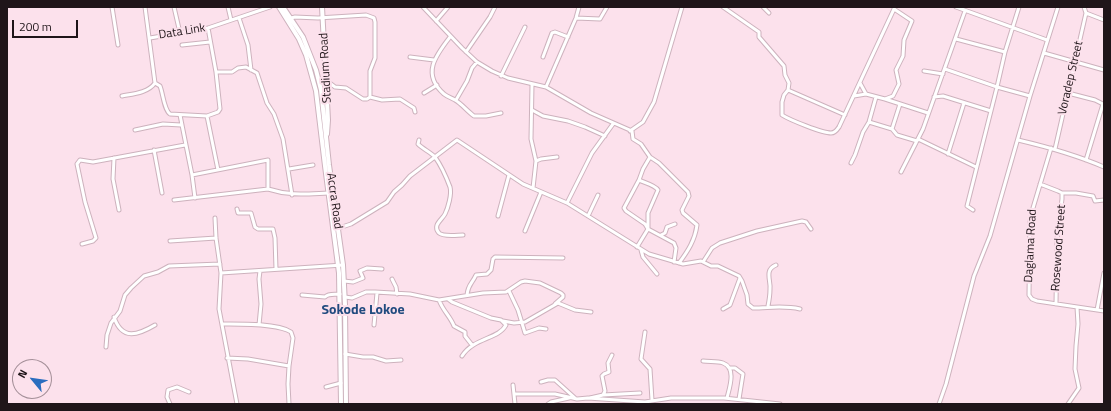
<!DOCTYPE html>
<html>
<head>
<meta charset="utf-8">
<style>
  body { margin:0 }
  #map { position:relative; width:1111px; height:411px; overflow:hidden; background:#fce1ec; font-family:"Titillium Web",sans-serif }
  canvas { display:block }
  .frame { position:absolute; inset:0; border:8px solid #1f1519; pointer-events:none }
  .north { position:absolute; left:12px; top:359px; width:40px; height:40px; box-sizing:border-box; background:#fce1ec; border:1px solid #a48f98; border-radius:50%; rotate:299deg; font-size:11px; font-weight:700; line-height:16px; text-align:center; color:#1f1519 }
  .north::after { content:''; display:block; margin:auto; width:14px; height:18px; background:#2a6dbf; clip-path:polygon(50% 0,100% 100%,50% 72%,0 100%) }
  .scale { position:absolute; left:12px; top:20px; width:66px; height:18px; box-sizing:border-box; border:2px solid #1f1519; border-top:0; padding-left:5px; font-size:12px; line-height:14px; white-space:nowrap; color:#1f1519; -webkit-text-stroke:3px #fce1ec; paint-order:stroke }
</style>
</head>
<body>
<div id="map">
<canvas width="1111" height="411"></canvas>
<div class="frame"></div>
<div class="north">N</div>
<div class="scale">200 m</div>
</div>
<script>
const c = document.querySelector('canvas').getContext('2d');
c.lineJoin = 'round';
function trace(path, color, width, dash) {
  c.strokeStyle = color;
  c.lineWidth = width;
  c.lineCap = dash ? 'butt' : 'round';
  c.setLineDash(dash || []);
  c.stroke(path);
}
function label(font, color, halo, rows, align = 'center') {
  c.font = font + ' "Titillium Web",sans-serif';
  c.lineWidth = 4;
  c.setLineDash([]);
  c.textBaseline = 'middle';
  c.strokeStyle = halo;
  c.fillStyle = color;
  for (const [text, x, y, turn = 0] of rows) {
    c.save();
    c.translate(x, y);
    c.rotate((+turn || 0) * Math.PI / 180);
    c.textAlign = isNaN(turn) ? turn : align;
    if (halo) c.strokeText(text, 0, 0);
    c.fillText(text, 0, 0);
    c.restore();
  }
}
const minor = new Path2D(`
  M112,7L118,45
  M174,7L180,33
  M228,7L231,20
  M423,7L462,48L477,62L492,71L508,78L546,87L591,113L632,131L633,139L641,144L650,157L643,169L639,180C645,183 655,185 658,190L648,213V229L637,247
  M723,7L759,32V37L784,66L785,75L789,83L788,90L784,95L782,102V115C790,120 822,133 831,133C835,133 837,130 839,127L894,9
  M763,7L769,13
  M956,7L1047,40
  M1019,7L1005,52L997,87L1030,96
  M1086,13L1104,20
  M239,18L248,45L251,70
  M291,18L295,17L318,18L366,15L374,18L375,22V58L370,71V97
  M576,18L600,19L607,7
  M436,21L448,7
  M450,37C436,55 421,74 444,94C448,97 452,98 455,100C462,104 467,111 474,116H486L501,113
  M150,38L208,28L270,7
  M956,39L1005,52
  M182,45L210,42
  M466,52L490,17L495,7
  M1044,53L1104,70
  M410,57L434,60
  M543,57L552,33L555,32L568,37
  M945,69L997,87L967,206L973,210
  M924,71L943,74
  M216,72H232L238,68L246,67L257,73L267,103L274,114L283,139L292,195
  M501,76L525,27
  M327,81L335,87L346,88L363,99H367L370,97L382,100L400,99L414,108L415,112
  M155,83L160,86C163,93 164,110 170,114L207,116L218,112L220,109L216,72L208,28
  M860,83L866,94L885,99L928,113
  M532,85L531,139L536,161L533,188
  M546,87L576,18L579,7
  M788,90L845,115
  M424,93L437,85
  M1068,93L1095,100L1103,104L1086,160
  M122,96C132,94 148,93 155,83L145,7
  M854,96L866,94
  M934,97L943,96L991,111
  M885,99L893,96L899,84L896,70L903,56L904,40L912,21L894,9V7
  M456,100L467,81L472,68L477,62
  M900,104L892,129L897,135L917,141
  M532,110L543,116L568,121L585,127L605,136
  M180,115L192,175L195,198
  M207,116L218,170
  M869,122L892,129
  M135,130L163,124L181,125
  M630,131L643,122L654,102L682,7
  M918,139L976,167
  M419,140L418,144C423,149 430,152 435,157C440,164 447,179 450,187C452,194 448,208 445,214C442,220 432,225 439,233C443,237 457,235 463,235
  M1018,140C1048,147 1076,155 1104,167
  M1051,148L1033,208L1030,221L1029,295L1032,299L1037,301L1104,311
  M1055,149L1086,13L1084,7
  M154,150L162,193
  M948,154L964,103
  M650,157L659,163L688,192L689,196L682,210L683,213L697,225C695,240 688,251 679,263
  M114,158L113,179L119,210
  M536,161L541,159L557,157
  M851,163L855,155L863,132L869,122L876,97
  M289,169L313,165
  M901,172L923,129L965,11
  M192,175L268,160V189
  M639,180L624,208L626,211L645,224L648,229L674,243L676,248L674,262
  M1040,184L1058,191L1062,193H1076L1093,196L1095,201L1104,200
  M174,200L268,189C290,196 305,194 328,193
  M567,203L592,153L613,124
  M237,209L238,213H251L255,227L258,229H273L275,238L276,269
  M498,216L509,175
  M588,216L598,195
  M215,218L216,238L221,273L219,309L237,404
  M336,229L351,224L387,202L394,192L402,185L410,176L457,140L523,184L567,203L649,254L683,264L701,261L711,266H718L739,276L742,281L747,295L748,304L753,308C769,308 783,305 800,309
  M525,231L541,192
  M661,235L665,233L667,227L675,224
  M170,241L216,238
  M82,244L93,241L96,238L85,202L77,164L80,160L93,162L185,145
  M641,250L643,257L657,274
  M703,262L712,248L720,243L757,231L802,221L806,222L811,229
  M221,273L343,265
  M392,279L396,287L397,294
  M344,281L353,282L363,278L360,271L367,268L382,269
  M509,291L518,310L525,333L539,328L546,329
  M302,295L325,297C329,293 335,295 340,294
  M467,295C468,284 472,284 476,275L487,274L491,270L493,259L495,257L563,258
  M345,297L352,298L366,292H375L410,294L439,300L483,293L506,292L521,282L525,281L540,283L561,293L563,295V297L555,304
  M448,299L452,302L491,318L501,320L506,325C499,339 473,338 462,356
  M439,300C443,311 450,316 454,326L465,332V336L472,345
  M1056,304L1057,239L1062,199V193
  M768,306C769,301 770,295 770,289C771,280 764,270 776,265
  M723,309L730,305L740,278
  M1097,310L1104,273
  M114,317C122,341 138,335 155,325
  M503,321L514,323L525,322L558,303L575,310L591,312
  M222,324C238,324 277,323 291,332L293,338L289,366L288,384L289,404
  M259,325L261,304L259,279L260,271
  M374,325L377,293
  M645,332L641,359L650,369L652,400
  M106,347L107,335L111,323L120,311L125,295L131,288L144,276L158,272L169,266L220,264
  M345,354L363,357H373L386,361L401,360
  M227,358L248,359L289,366
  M703,361C709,362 717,361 723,363C737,368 729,389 727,398
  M729,368H735L743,374L739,399
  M541,382L548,380H555L575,398
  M513,385L515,404
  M326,387L341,383
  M515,394H555L577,399L588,398L645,402L671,398H724L780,404
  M603,395L605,391L602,376L604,374L609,372L608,363L612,355
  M590,398L603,395L640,393
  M170,404L167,397L168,390L177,387L189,392
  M548,404L551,402L569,398
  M939,404L946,384L974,276L990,236L1030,96L1058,7
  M1068,404L1079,388L1075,369L1076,346L1078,324L1077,307`);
const major = new Path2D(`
  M279,7L299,39L306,55L316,91L325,166L339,273L341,404
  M283,7L303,37L316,70L321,90L329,165L343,265L345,305L346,404
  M322,7L328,120L327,134`);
trace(minor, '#cdb2bd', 5);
trace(major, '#cdb2bd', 6);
trace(minor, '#fff', 3);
trace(major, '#fff', 4);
label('12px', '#1f1519', '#fce1ec', [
  ["Data Link",182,32,-9],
  ["Stadium Road",326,68,-93],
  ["Voradep Street",1071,78,-77],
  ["Accra Road",334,201,82],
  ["Daglama Road",1031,246,-87],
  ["Rosewood Street",1059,248,-86]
]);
label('bold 14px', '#214b7f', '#fce1ec', [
  ["Sokode Lokoe",363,311]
]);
</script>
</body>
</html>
